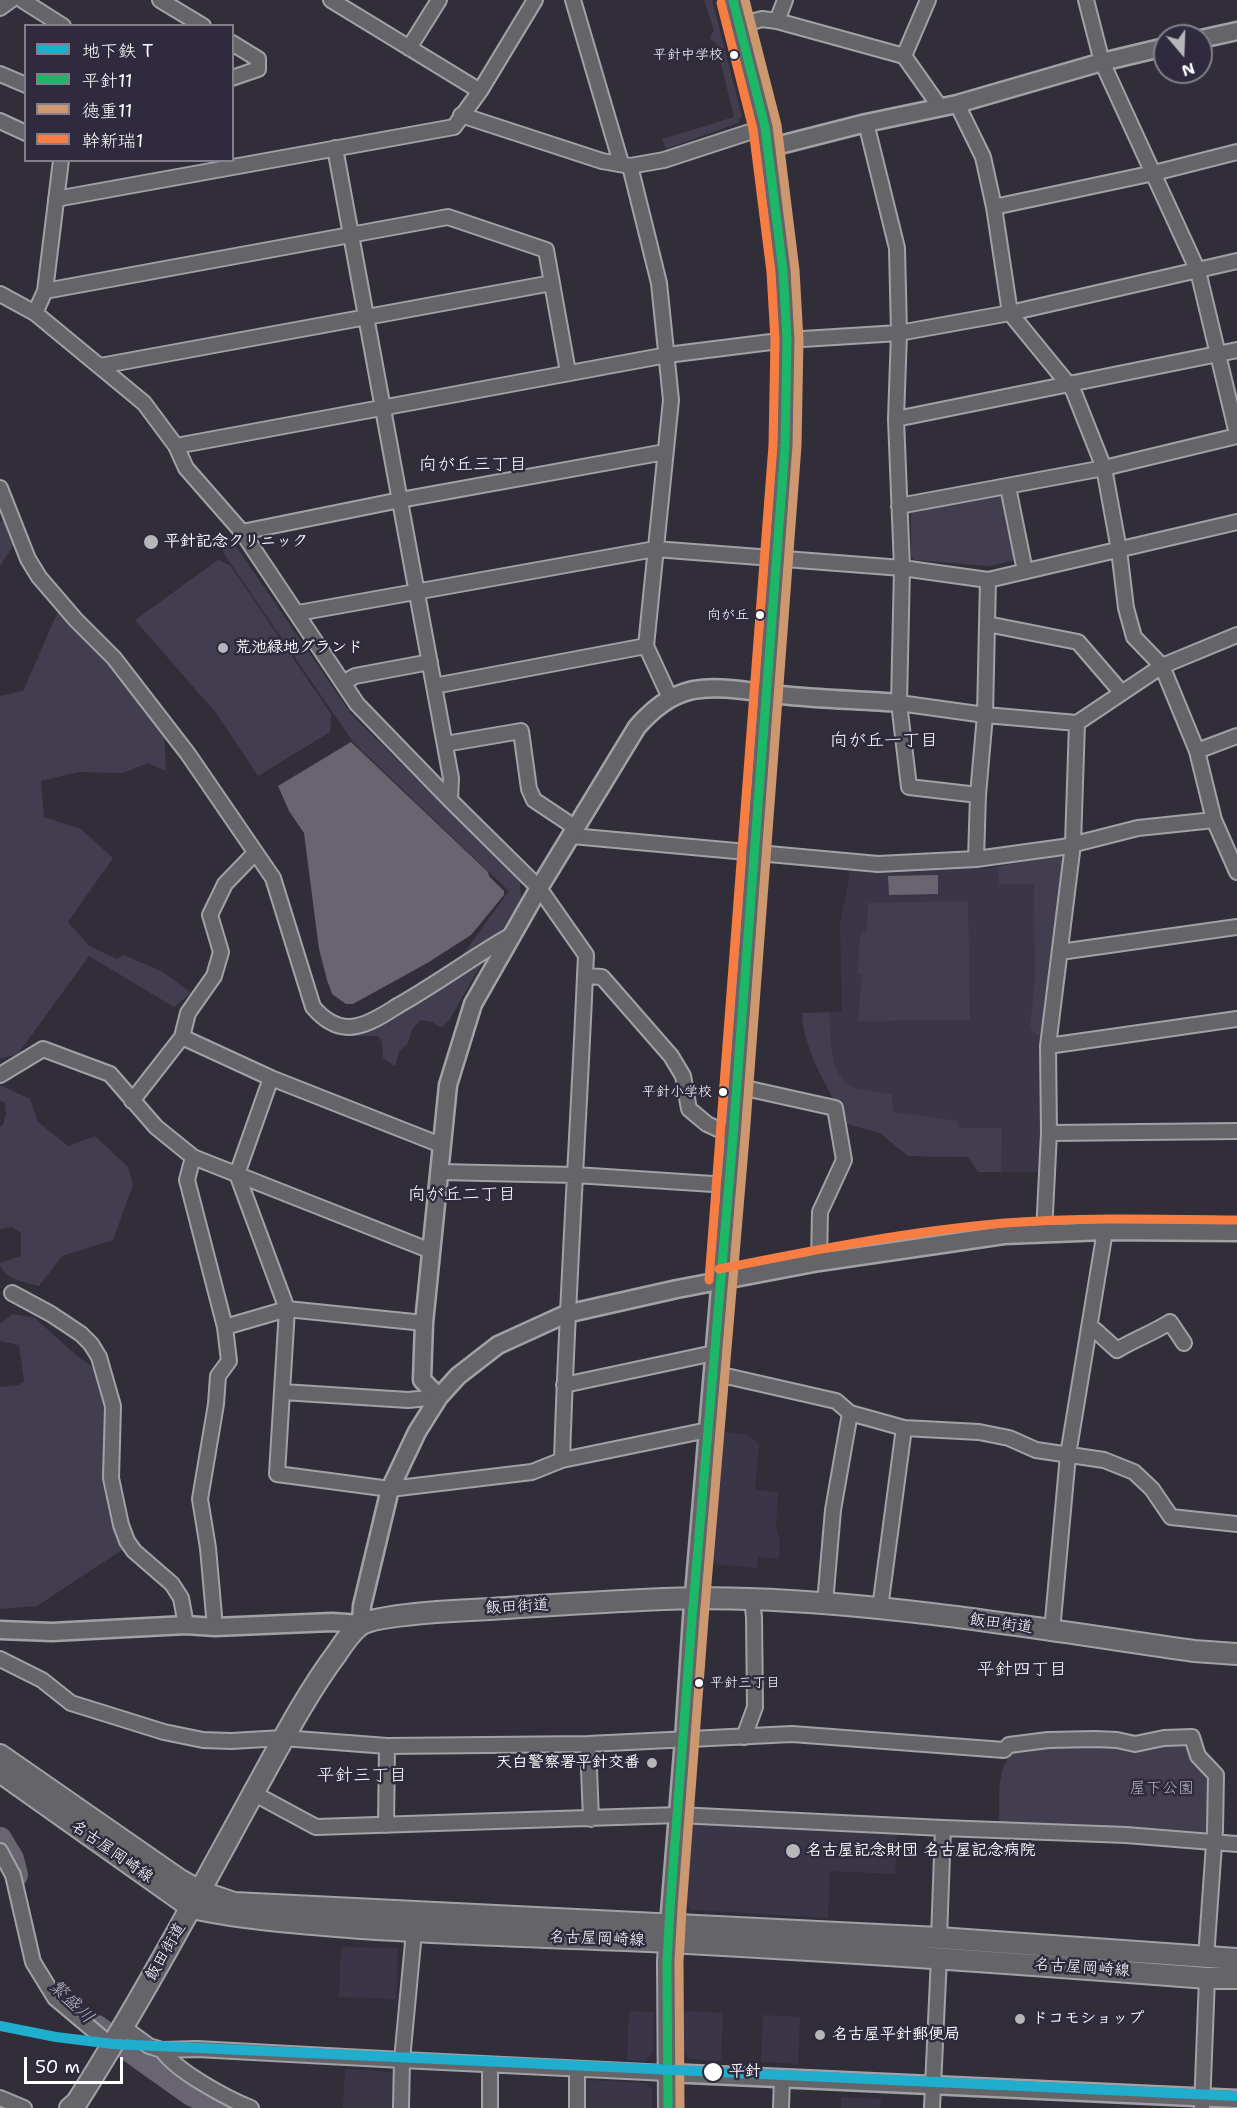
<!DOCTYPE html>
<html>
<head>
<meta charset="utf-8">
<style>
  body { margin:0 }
  #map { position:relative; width:1237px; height:2108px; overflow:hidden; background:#312e39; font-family:"Shantell Sans","Klee One",sans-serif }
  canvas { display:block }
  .legend { position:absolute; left:24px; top:24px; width:210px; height:138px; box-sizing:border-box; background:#2f2a3d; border:2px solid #827f8b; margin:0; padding:8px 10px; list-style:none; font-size:18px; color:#fff }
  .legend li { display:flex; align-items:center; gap:12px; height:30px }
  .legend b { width:30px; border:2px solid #827f8b }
  .north { position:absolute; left:1153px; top:24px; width:60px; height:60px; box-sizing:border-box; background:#2f2a3d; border:2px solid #827f8b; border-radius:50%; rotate:161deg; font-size:16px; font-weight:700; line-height:24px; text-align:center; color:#fff }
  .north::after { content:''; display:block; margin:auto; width:21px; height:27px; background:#b7b6ba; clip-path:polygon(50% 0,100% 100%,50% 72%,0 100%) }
  .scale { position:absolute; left:24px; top:2057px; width:99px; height:27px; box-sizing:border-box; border:3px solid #fff; border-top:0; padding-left:8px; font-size:18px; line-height:21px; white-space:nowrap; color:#fff; -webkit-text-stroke:4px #2f2a3d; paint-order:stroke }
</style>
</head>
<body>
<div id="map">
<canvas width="1237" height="2108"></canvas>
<ul class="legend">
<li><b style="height:8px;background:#20aecf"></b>地下鉄 T</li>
<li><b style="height:8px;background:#1ab867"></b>平針11</li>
<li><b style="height:8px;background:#cd976f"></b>徳重11</li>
<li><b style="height:8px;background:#f77d43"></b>幹新瑞1</li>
</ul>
<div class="north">N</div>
<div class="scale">50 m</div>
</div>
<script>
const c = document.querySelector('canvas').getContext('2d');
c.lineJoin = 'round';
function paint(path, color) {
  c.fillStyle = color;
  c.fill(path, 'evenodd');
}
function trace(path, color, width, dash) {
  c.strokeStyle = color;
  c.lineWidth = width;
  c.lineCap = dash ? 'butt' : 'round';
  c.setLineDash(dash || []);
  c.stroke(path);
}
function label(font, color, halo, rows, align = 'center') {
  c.font = font + ' "Shantell Sans","Klee One",sans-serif';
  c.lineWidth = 5;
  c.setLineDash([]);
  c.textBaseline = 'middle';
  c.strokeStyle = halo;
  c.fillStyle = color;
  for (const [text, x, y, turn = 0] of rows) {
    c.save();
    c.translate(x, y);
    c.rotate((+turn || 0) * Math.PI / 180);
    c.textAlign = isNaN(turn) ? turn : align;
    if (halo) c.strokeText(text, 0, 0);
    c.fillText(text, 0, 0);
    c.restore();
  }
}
paint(new Path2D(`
  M1058,855L1063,860L1042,1038V1172H978L968,1157L908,1156L880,1133L844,1123L842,1103L834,1100L817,1068L808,1044L803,1026L802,1013L842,1012L840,925L851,866L976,867L984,869Z
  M724,1432L747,1434L759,1445L755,1490L778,1492L776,1526L780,1541L779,1559L758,1557L757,1568L712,1564Z
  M692,1822L898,1830L895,1874L830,1871L828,1918L691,1910L685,1902Z
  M341,1947L398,1948L396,1999L339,1997Z
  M629,2011L654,2012L653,2052L645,2061L627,2060Z
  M684,2011L723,2013L721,2061L690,2059L683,2051Z
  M763,2015L800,2017L798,2064L761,2062Z
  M345,2069L391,2072L395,2076L393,2108H343Z
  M588,2080L646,2083L652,2090V2108H583V2085Z
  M841,2097L881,2099L880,2108H841Z`), '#3b3647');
paint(new Path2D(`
  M704,0H712L742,116L738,123L666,149L662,139L734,117L716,43L711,40L710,37L714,30Z
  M1002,492L1007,496L1016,560L989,566L914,560L911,556V514L914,509Z
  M9,516L13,546L0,566V522Z
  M233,542L352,715L520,881L521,900L487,954L450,1019L442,1028L432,1022L420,1020L412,1030L407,1045L400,1050L395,1066L383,1058L382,1042L378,1036H344L343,1030L440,986L509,891L353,742L222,551Z
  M218,560L230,565L331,714L330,732L258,776L216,713L135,620Z
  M59,609L113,666L164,731L166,771L148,763L123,773L79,772L41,781L44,817L81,829L113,858L68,922L89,946L117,959L124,955L163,972L191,993L174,1007L89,956L17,1055L0,1058V696L23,691Z
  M1058,855L1063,860L1042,1038L1030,1029L1035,979L1034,884H999L998,867Z
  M968,901L970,1020L858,1021L862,974L858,973L860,936L867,929L868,903Z
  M829,1012C831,1034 828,1071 849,1085C857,1090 881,1092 892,1094L893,1112L958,1121V1128H1002L1001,1172H978L968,1157L908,1156L880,1133L844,1123L842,1103L834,1100C819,1072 804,1045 802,1013Z
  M0,1085L30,1099L38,1122L68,1146L95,1136L128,1167L133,1185L113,1240L62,1256L39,1286C25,1282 2,1279 0,1263L21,1256V1233L12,1227L0,1229V1127L3,1125L6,1114L5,1103L0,1100Z
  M13,1314L35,1318L76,1355L94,1368L109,1403L104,1473L112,1502L134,1542L37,1606L0,1609V1387L18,1385L24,1381L19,1345L0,1341V1324Z
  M1190,1742L1212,1775L1211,1830L1204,1835L1002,1825L999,1820C1000,1796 995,1760 1020,1747Z`), '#433e4f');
paint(new Path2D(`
  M351,742L488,872L489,876L504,891V895L471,935L429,962L353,1004H346L332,994L327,980L319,949L304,833L289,811L278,786Z
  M938,875V894L889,895L888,876Z`), '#686571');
trace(new Path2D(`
  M0,1839L12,1859L16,1875
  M97,2027L191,2094L219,2108`), '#686571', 24);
const minor = new Path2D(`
  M22,0L63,26
  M160,0L203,26
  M331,0L480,91
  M573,0L621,163
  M1086,0L1102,62L1198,271L1237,434
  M0,8L11,0
  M777,21L785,0
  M741,25L762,19L777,21L904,56L940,107
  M232,43L258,59V69L232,78
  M409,48L439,0
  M904,56L928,0
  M0,74L26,85
  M957,104L983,157L994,207L1010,313L1073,390L1104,468L1119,550L1126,608L1134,637L1162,666L1197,751L1214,820L1237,872
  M461,115L602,161L630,166L664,160L765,127
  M0,121L26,133
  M866,123L897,248L899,333L896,419L902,568L899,703L909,787L978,795
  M335,148L451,778L450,800
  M630,166L659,283L671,400L646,646L670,698
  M56,199L454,127L480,91L535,0
  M994,207L1154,173L1237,152
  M45,291L448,217L546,250L568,372
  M0,294L35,313L144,403L176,446L186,468L242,532L357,704L450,800L539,888L586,955L585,976L602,977L671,1056L683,1076L689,1109L707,1124L733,1136
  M35,313L45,291L61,160
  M100,366L552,283
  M896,419L1237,350
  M176,446L667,355L787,340L899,333L1010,313L1237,261
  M1008,487L1025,571
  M0,488L28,559L39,577L76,620L114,658L188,754L273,878L313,1007C324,1020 339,1030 357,1026C372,1023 386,1013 399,1005C438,983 474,956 513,934
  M899,506L1104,468L1237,436
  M242,532L400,500L665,452
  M298,613L655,549L902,568L988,580L1237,522
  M987,624L1078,642L1122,693
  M343,683L355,676L430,662
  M434,686L646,646
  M899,703L985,715L1077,723L1162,666L1237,635
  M445,744L521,731L529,789L534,800L576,828
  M1197,751L1237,736
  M572,836L878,864L976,859L1063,847L1138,828L1214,820
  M976,859L978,795L985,715L988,580
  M1060,952L1237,927
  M182,1037L271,1078L441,1145
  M1048,1046L1237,1019
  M0,1075L43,1049L110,1074L156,1127L193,1157L431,1251
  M271,1078L237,1174L287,1309L424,1323
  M736,1086L835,1108L844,1160L820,1212L819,1262
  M132,1101L182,1037L188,1013L214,976L221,952L210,915L225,884L255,853
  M1049,1133L1237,1131
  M193,1157L187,1180L225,1327L287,1309L277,1474L390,1489L532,1472L562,1460L708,1430
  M439,1172L576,1175L728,1185
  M1044,1233L1049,1133L1048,1046L1073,844L1077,723
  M12,1293L51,1314L81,1334L91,1344L99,1357L113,1406L111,1478L121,1525L127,1541L134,1551L172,1584L181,1598L186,1625
  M1089,1328L1095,1330L1117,1350C1135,1339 1153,1333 1170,1322L1184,1343
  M713,1373L836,1401L850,1413L904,1428L880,1608
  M564,1385L714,1353
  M283,1392L408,1400L439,1397
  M904,1428L979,1432L1009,1438L1036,1450L1104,1460L1134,1472L1152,1489L1171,1517L1237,1524
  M562,1460C567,1298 578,1137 585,976
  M825,1603L833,1510L850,1413
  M215,1627L208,1548L200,1499L216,1404L218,1376L229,1361L225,1327
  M1052,1631L1068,1455L1105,1231
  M0,1659L42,1680L71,1703L164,1732L203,1740L231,1741L283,1738L387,1746L588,1744L792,1734L1004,1750L1009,1745L1048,1740L1095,1739L1117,1740L1135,1744L1164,1738L1192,1737L1198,1756L1216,1775L1215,1830L1206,1958
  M744,1737L755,1707L754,1617L752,1599
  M588,1744L591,1819
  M253,1793L316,1827L678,1815L943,1828L1126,1835L1237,1844
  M386,1825L387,1746
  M0,1851L13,1875L33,1962L55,1998L112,2046
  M414,1932L402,2060L667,2073
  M939,1938L943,1828
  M123,2027L149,2046L162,2050L197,2049L402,2060L401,2108
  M162,2050C176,2071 226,2098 251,2108
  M490,2065V2108
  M577,2069V2108
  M0,2098L24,2108
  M781,2108L782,2078
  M932,2108L939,1957
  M1202,2108L1207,1978`);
const tertiary = new Path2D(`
  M1201,39L1237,31
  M768,148L866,123L957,104L1102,62L1165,47
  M439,1397L422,1380L424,1323L448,1085L473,1004L539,888L637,727C653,709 670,695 693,690C721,685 752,692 780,695C819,699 859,700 899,703
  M0,1630L52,1632L186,1625L215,1627L332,1622L361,1624L362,1606L390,1489L417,1432L439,1397L458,1376L498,1345L566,1314L677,1289L819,1262L1004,1235L1105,1231L1237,1232
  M669,1925L684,1740L692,1618L733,1136L785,446L787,340L783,271L774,196L765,127L733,0
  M667,2073L1237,2099`);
const secondary = new Path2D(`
  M668,2108L667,1962L669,1927`);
const primary = new Path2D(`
  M0,1755L180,1880L199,1891L234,1903L939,1938L1237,1959
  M0,1772L192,1908C244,1919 296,1923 349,1927C441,1934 533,1936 625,1940C820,1949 1013,1963 1207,1978H1237
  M70,2108L77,2102C141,2001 197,1896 254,1792C280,1745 305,1696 337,1653C343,1644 350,1633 359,1626C374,1614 466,1610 490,1609C576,1604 663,1596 749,1599C898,1604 1047,1630 1194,1651L1237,1654`);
trace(minor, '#a2a1a6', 18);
trace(tertiary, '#a2a1a6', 21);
trace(secondary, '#a2a1a6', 22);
trace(primary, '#a2a1a6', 24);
trace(minor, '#656469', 14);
trace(tertiary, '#656469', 16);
trace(secondary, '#656469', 18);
trace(primary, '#656469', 20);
trace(new Path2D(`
  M668,2108L667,1962L670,1908L692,1618L733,1136L785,446L787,340L783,271L765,127L733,0`), '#1ab867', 9);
trace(new Path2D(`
  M680,2108L679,1962L682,1909L704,1619L745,1137L797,446L799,340L795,270L777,125L745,0`), '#cd976f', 9);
trace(new Path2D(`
  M719,1269C814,1250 909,1231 1005,1223C1083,1217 1160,1219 1237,1220
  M709,1280L773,445L775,340L771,272L753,129L721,3`), '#f77d43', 9);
trace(new Path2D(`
  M0,2026L56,2037L113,2044L1237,2096`), '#20aecf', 10);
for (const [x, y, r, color] of [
  [734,55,5,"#fff"],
  [151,542,8,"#b7b6ba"],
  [760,615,5,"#fff"],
  [223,648,6,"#b7b6ba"],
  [723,1092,5,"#fff"],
  [699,1683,5,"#fff"],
  [652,1763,6,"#b7b6ba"],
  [793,1851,8,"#b7b6ba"],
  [1020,2019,6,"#b7b6ba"],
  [820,2035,6,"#b7b6ba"],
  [713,2072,10,"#fff"]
]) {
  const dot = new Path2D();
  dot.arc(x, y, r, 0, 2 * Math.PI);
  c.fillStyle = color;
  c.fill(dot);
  trace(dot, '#2f2a3d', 2);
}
label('14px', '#fff', '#2f2a3d', [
  ["平針中学校",723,55],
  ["向が丘",749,615],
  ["平針小学校",712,1092],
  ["平針三丁目",710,1683,"left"]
], 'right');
label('bold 16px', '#fff', '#2f2a3d', [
  ["平針記念クリニック",164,542],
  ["荒池緑地グランド",235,648],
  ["天白警察署平針交番",640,1763,"right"],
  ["名古屋記念財団 名古屋記念病院",806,1851],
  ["ドコモショップ",1032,2019],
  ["名古屋平針郵便局",832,2035]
], 'left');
label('16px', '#fff', '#2f2a3d', [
  ["飯田街道",517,1607,-3],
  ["飯田街道",1001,1624,8],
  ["名古屋岡崎線",112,1852,35],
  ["名古屋岡崎線",597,1939,2],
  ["飯田街道",166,1952,-60],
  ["名古屋岡崎線",1082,1968,4]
]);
label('16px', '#b5b3ba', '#2f2a3d', [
  ["屋下公園",1162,1789]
]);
label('bold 16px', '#fff', '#2f2a3d', [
  ["平針",729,2072]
], 'left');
label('18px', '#fff', '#2f2a3d', [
  ["向が丘三丁目",473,465],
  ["向が丘一丁目",884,741],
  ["向が丘二丁目",462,1195],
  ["平針四丁目",1022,1670],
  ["平針三丁目",362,1776]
]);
label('italic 18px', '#b6b4bb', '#2f2a3d', [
  ["繁盛川",71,2002,44]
]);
</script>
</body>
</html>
